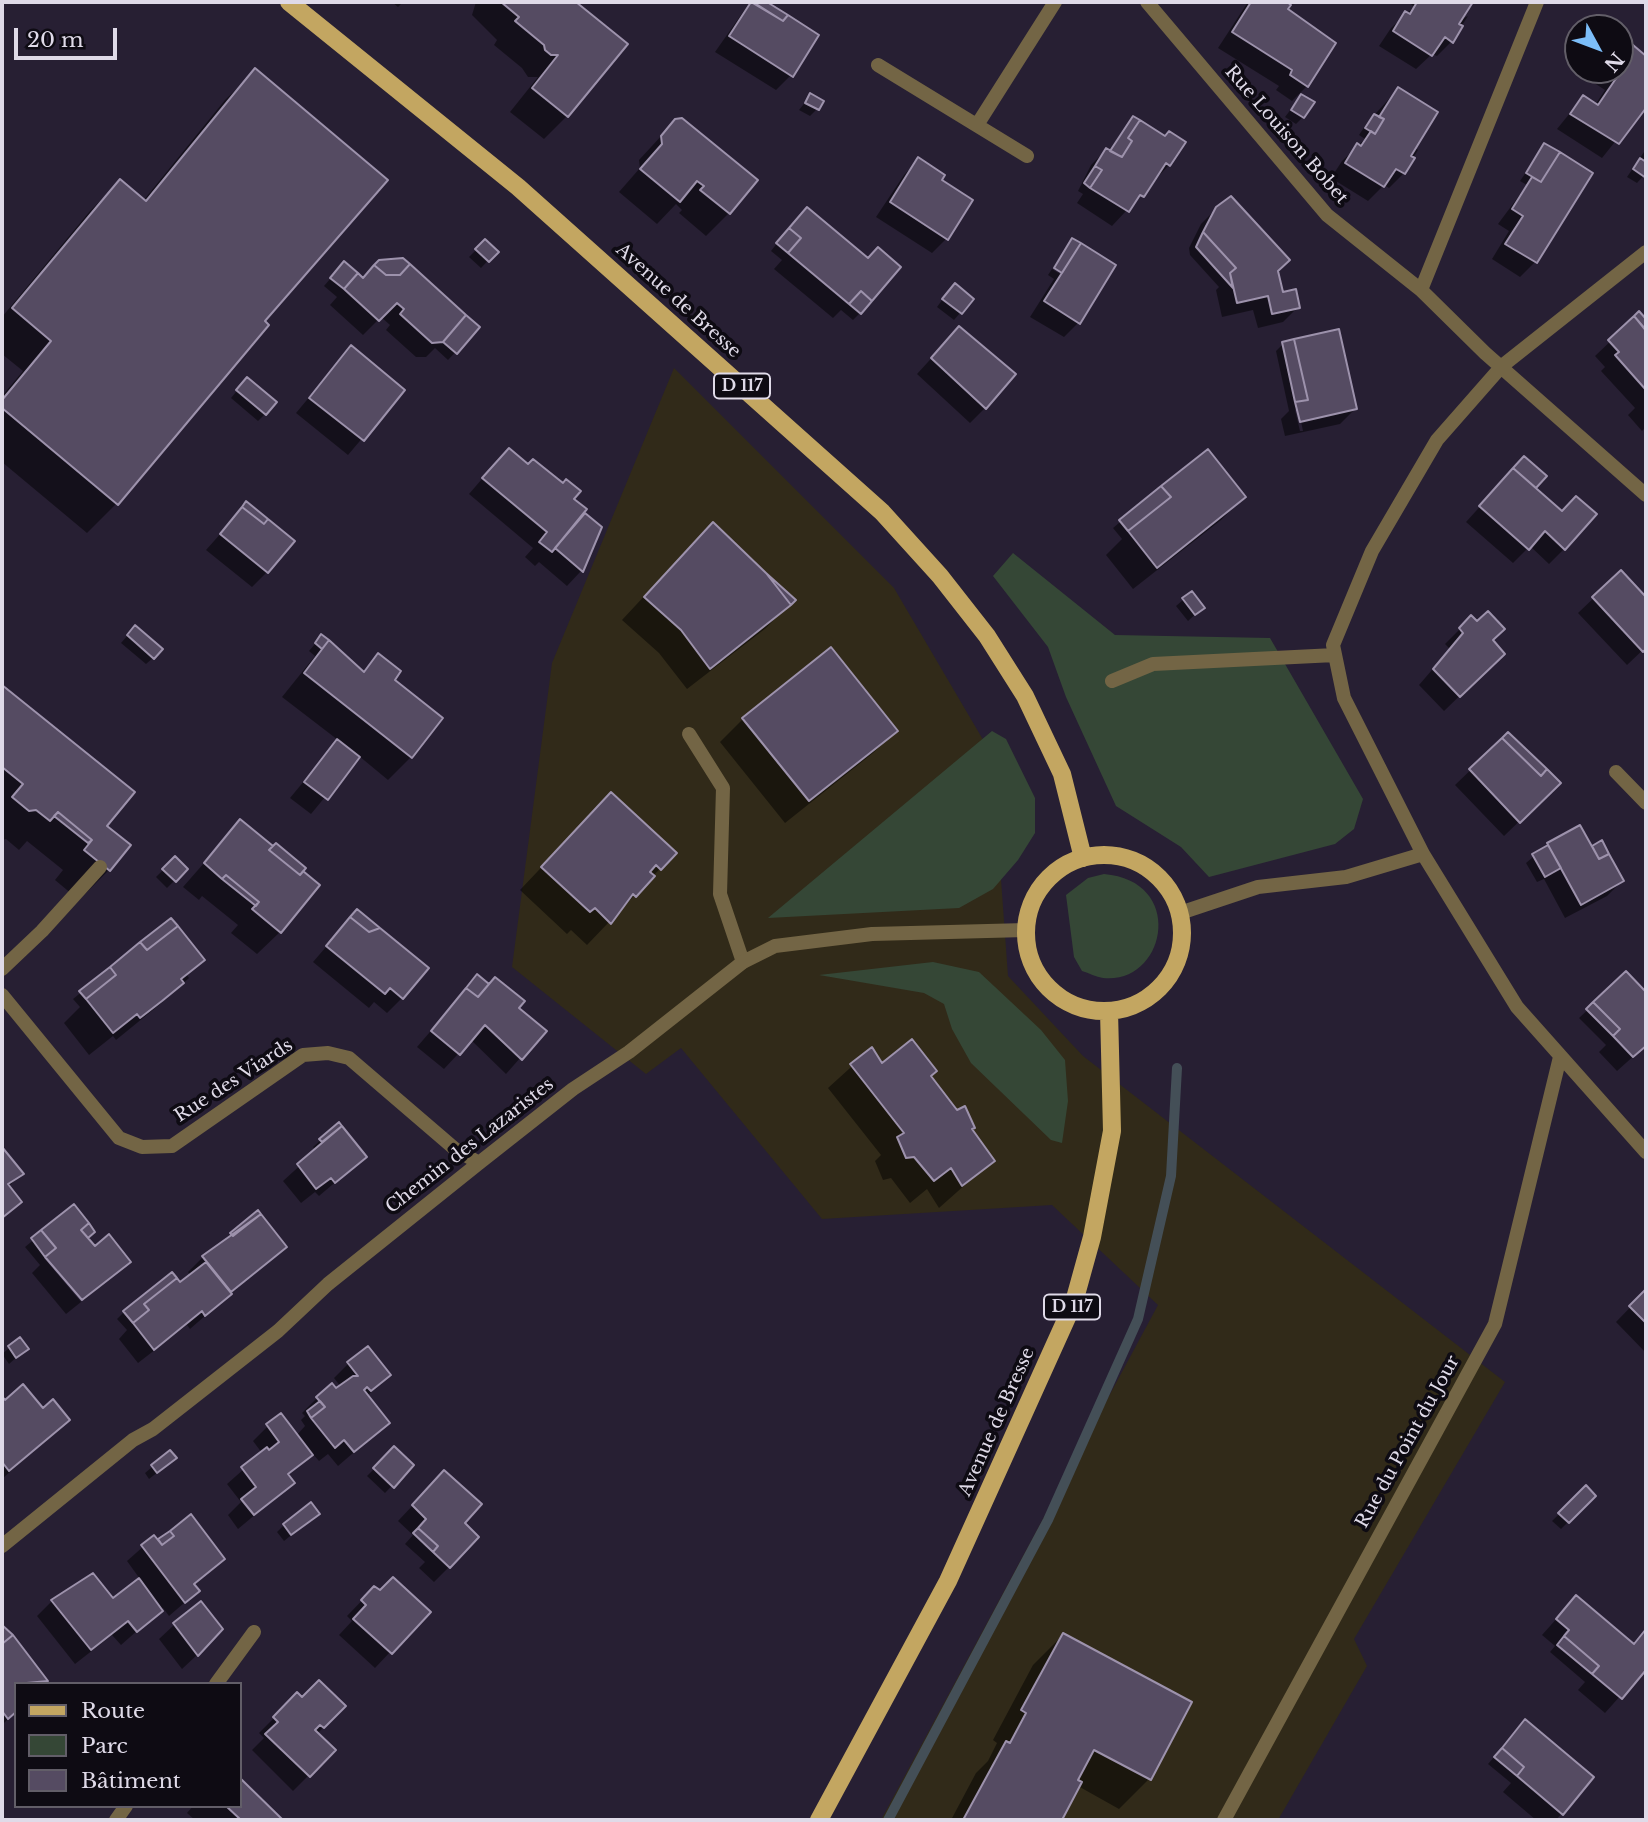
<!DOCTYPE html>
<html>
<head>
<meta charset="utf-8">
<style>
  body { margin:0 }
  #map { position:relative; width:1648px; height:1822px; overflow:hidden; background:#271f33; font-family:"Libre Baskerville",serif }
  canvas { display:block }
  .frame { position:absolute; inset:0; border:4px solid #dfdae8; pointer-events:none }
  .legend { position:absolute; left:14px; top:1682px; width:228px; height:126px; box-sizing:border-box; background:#0e0b13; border:2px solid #625e68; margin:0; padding:9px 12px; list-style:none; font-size:21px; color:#dfdae8 }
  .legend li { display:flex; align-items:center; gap:14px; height:35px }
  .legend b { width:35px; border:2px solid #625e68 }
  .north { position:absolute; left:1564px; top:14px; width:70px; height:70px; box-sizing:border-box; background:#0e0b13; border:2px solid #625e68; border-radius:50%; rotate:131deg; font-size:19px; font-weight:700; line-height:28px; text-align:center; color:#dfdae8 }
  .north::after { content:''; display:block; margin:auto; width:24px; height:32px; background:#7cbef9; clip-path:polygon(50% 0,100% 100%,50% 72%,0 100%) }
  .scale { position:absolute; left:14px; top:28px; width:103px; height:32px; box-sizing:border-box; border:4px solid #dfdae8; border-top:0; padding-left:9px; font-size:21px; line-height:24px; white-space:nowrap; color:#dfdae8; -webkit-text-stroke:5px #0e0b13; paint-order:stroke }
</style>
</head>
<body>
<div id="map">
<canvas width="1648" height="1822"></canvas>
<div class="frame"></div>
<ul class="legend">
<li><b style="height:9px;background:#c3a661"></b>Route</li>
<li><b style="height:19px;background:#354736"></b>Parc</li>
<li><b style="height:19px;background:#554b62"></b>Bâtiment</li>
</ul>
<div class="north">N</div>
<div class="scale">20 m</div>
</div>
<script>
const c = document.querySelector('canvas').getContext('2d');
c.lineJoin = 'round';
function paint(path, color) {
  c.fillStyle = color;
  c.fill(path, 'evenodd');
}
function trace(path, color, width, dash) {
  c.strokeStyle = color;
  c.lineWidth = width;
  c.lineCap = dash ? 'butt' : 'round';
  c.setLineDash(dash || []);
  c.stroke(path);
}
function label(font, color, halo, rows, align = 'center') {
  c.font = font + ' "Libre Baskerville",serif';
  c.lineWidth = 7;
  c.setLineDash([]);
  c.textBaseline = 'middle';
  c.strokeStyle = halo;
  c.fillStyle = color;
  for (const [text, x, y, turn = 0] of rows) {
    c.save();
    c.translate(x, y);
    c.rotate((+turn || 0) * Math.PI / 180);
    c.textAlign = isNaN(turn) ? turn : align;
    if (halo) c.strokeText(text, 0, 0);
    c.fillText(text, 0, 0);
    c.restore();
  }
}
paint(new Path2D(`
  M674,368L894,588L992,755L1008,976L1083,1056L1505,1382L1354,1639L1367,1666L1278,1820H881L1158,1305L1052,1205L822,1219L681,1048L646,1074L512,967L552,663Z`), '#312a19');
paint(new Path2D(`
  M1013,553L1115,635L1270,638L1363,799L1354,829L1335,844L1209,877L1181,847L1116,806L1066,697L1048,647L993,576Z
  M992,731L1006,739L1035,798V833L1018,860L993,889L959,908L768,918Z
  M1104,874C1187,881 1166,985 1103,978C1096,977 1089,973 1082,971L1074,957L1066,895L1088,878Z
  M933,962L979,972L1041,1030L1065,1060L1068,1101L1062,1143L1051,1140L971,1063L952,1029L944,1004L924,993L819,975Z`), '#354736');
paint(new Path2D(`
  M392,2H403L398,7Z
  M476,2H573L625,44L567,116L544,139L510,112L538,77H528L522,68L494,45L497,40L472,15Z
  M750,2H764L817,35L791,75L776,90L715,52Z
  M1248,2H1284L1289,5L1286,10L1307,86L1292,101L1276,90L1279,86L1218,48Z
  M1409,2H1471L1459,20L1468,16L1452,41L1437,56L1432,54L1416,69L1379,46L1391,28L1414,7Z
  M1620,37L1646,56V103L1602,158L1557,129L1583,97L1595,105L1605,90L1585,77L1590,70H1620Z
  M255,71L262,321L117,503L87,533L2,462V396L23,371L2,354V317L90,211L120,181L143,201L225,100Z
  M1398,89L1414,147L1418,150L1404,173L1389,188L1384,185L1368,201L1331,178L1342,161L1365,139L1359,135L1367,123Z
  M811,95L817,109L810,116L799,110Z
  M1301,96L1303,117L1296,124L1285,117Z
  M1133,118L1165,138L1169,165L1112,226L1077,203L1083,194L1078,191L1091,165L1106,150L1109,152Z
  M675,121L729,213L706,236L679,213L682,210L676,204L657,224L619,192L640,168L639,160Z
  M1545,145L1590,174L1535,262L1520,277L1492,259L1509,231L1498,224L1527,185L1520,181Z
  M1646,149V173L1637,183L1627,177Z
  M918,160L940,181L947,238L932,253L876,217L904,175Z
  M1217,208L1277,271L1281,294L1298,307L1283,322L1258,328L1253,310L1222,317L1216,290L1219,287L1190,255L1189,248L1201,224Z
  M792,224L860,313L853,320L841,310L833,318L774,269L782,260L771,251Z
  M1072,240L1079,322L1064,337L1030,317L1054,279L1048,275L1052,269L1060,274V269L1054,266Z
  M485,241L496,252L481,268L469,257Z
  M337,271L362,279L478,328L448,360L435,348L426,357H416L386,330L390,325L381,317L363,335L330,305L337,297L324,286Z
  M948,292L972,299L954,320L937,307Z
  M1639,314L1646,322V427L1642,431L1628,415L1635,408L1601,371L1605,367L1595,356Z
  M959,328L985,408L970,423L917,374Z
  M1283,344L1355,409L1340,424L1285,436L1281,419L1289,411L1276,351ZM1298,407L1303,431H1300L1295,410Z
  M351,347L403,390L348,455L296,413Z
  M240,387L265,414L258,421L231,398Z
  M1524,458L1545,476L1534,488L1564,549L1549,564L1530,546L1513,563L1466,522Z
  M494,465L572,499L600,527L581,571L567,586L539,562L535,566L525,557L533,548L469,494Z
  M1162,487L1244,497L1221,520L1133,589L1106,555L1122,539L1113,528Z
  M247,504L267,572L252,587L206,550Z
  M689,548L793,600L766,628L687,689L659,653L622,620Z
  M1621,572L1646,599V647L1627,665L1578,613Z
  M1191,593L1202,608L1188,621L1176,606Z
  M1471,618L1503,654L1444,711L1419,685L1450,649L1445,644Z
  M128,635L153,658L146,664L121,643Z
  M321,637L362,673L379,656L392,681L411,757L388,780L359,756L311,814L290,798L338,740L282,697L315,656L309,651Z
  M2,688L132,792L105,827L109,870L79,900L55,880L63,870L27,841L19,850L6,839L2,840Z
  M743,719L896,731L873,753L785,823L720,742Z
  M1508,734L1559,783L1504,836L1455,785Z
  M589,817L675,853L587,945L571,930L567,934L520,890Z
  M240,822L280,932L257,954L231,933L238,925L202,896L199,900L183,887Z
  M1548,844L1593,847L1622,881L1607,896L1565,918L1544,879L1537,882L1526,863Z
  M175,858L186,869L167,888L156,877Z
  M357,911L402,998L387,1013L374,1002L369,1008L313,962Z
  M202,960L187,975L189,978L159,1005L116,1040L113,1036L89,1055L64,1023L80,1007L73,999L111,968Z
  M1626,974L1646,994L1643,1002L1646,1005V1045L1617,1071L1599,1052L1606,1045L1579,1018Z
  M478,976L544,1031L506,1074L471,1040L444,1069L417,1047Z
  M871,1049L882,1066L929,1077L973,1128L971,1131L993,1160L939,1208L927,1189L910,1203L891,1178L883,1180L875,1161L881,1155L828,1088Z
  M339,1124L365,1157L319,1196L315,1192L301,1203L283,1181L316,1151L313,1147Z
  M2,1150L21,1174L8,1187L20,1202L2,1219Z
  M73,1207L86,1239L94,1248L128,1262L84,1300L46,1255L44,1258L81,1302L66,1314L32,1273L40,1265L25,1247Z
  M231,1234L285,1246L190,1329L187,1325L138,1363L119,1339L127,1330L117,1319L124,1312L180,1285L191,1276L188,1272L203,1257Z
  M1646,1291V1353L1616,1322Z
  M20,1339L27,1348L9,1364L2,1354Z
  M349,1363L389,1375L367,1396L388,1423L338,1466L328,1454L319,1461L312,1453L287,1476L293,1483L238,1529L228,1515L241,1502L227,1484L262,1453L253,1441L268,1426L296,1436L305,1426L301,1420L305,1416L302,1413L317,1398L341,1387L334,1378Z
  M2,1399L68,1420L2,1479Z
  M394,1449L412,1465L385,1493L367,1476Z
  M170,1452L168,1464L149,1479L145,1473Z
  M430,1487L462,1523L449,1567L434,1582L419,1568L425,1562L405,1544L413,1535L398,1521Z
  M1586,1488L1594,1496L1561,1529L1552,1521Z
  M310,1520L284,1541L277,1532L284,1525Z
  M171,1533L223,1559L193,1586L198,1591L169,1616L163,1608L121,1645L112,1635L75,1664L37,1616L52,1601H113L140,1579L127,1561L154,1537L158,1542Z
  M374,1588L428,1612L375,1668L339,1635L352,1621L347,1616Z
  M1576,1597L1633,1645L1646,1631V1667L1605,1713L1578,1690L1585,1682L1550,1652L1555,1646L1542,1635Z
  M174,1625L197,1655L182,1669L159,1639Z
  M5,1628L45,1681L43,1684H16V1711L2,1725V1629Z
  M1063,1635L1149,1779L1119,1809L1078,1786L1060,1820H951L976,1773L988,1761L997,1743L993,1740L1033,1665Z
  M297,1695L302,1699L344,1706L317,1734L334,1750L293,1791L252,1750L264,1738L259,1733Z
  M1525,1722L1592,1778L1556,1820H1536L1503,1792L1511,1783L1488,1764Z
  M240,1780L281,1820H195L187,1813L193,1806H240Z`), '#0007');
trace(new Path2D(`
  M888,1820L1048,1520L1138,1319L1171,1176L1177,1068`), '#444f57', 10);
const building = new Path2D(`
  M501,2H576L628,44L568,117L532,88L558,55H551L545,50L544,45L515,21L519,17Z
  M751,2L783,21L788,15L819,35L793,77L729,36Z
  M753,2H767L788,15L783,21Z
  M1251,2H1287L1291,5L1288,9L1336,43L1308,87L1290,75L1292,70L1232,32Z
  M1417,2H1473L1459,24L1463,26L1453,43L1445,37L1432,56L1393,31L1405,11L1410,14Z
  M1620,34L1646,56V108L1619,144L1570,114L1583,95L1598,105L1619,74L1613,70H1620Z
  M255,68L388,180L265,321L269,325L118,505L2,408V400L51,341L12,308L120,179L146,201Z
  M1398,87L1438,112L1411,156L1415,158L1405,174L1396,169L1384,187L1345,163L1357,143L1361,146L1371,131L1375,134L1384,119L1379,117Z
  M810,93L824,101L819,110L805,103Z
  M1301,94L1315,102L1304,118L1291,110Z
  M1374,114L1384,119L1375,134L1365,128Z
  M1133,116L1140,120L1128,138L1132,141L1122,157L1110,151Z
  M682,118L758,180L730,214L700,190L704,186L697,181L680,202L640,169L662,144L661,136L675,119Z
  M1140,120L1165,136L1169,131L1186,142L1170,166L1166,163L1144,197L1140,195L1129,212L1090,188L1102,170L1095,166L1106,148L1122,157L1132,141L1128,138Z
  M1544,143L1560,152L1541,182L1526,173Z
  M1560,152L1593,173L1537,263L1505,244L1523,216L1512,209L1532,177L1541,182Z
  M918,157L945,175L942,180L973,200L948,240L890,202Z
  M1640,158L1646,162V178L1633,169Z
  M1095,166L1102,170L1090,188L1084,183Z
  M1231,196L1290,260L1278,271L1283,292L1296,289L1300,308L1272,314L1268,296L1237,303L1230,273L1236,268L1203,232L1216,207Z
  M807,207L868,258L878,247L901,267L872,301L861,291L849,304L788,253L801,238L789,228Z
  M789,228L801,238L788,253L776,243Z
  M1203,232L1236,268L1230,273L1233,288L1196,247Z
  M1072,238L1081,243L1062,273L1054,268Z
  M485,239L499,252L489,262L475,249Z
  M1081,243L1116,265L1080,324L1044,301Z
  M403,258L410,264L400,275H386L374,265L379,260Z
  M344,261L358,273L344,289L330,278Z
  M410,264L466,315L443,342L432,343L400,314L404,309L397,303L379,321L344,289L358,273L363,278L374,265L386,275H400Z
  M955,283L974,299L962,314L942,299Z
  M861,291L872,301L861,314L849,304Z
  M1639,311L1646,319V330L1634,316Z
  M466,315L480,327L457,354L443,342Z
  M1634,316L1646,331V390L1615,355L1619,352L1608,340Z
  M959,326L1016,374L986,409L931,358Z
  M1339,329L1357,409L1300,422L1295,402L1308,400L1294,339Z
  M1294,339L1308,400L1295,402L1282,342Z
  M351,345L405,390L364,441L309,398Z
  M247,377L277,402L266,415L236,390Z
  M509,448L528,464L533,459L563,483L566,479L581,491L574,499L587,509L552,552L539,542L547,532L482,478Z
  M1208,449L1246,497L1157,568L1128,531L1171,497L1161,486Z
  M1524,456L1547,476L1536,488L1513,468Z
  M1513,468L1562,511L1576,496L1597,514L1565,550L1545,531L1529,550L1479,506Z
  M1161,486L1171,497L1128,531L1119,520Z
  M246,501L268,519L264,524L242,507Z
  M242,507L264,524L268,519L295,541L268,573L220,534Z
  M585,513L602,527L583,572L555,548Z
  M713,522L766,573L791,605L710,669L681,630L644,597Z
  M1621,570L1646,597V649L1643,652L1592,597Z
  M766,573L796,600L791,605Z
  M1192,591L1205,608L1195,615L1182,598Z
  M1488,611L1505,629L1493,640L1505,654L1460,697L1433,669L1463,633L1459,628L1471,615L1477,621Z
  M135,625L163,649L154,659L127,635Z
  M321,634L329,640L322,649L315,643Z
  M329,640L364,672L378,653L401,671L395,680L443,718L412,758L304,673Z
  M831,647L898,731L809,801L742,718Z
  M2,685L135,792L107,826L131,845L110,871L84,850L92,840L58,812L50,821L36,810L29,811L12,797L23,784L2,767Z
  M1508,732L1547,769L1541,776L1502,738Z
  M1502,738L1541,776L1547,769L1561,783L1520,823L1469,769Z
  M337,739L360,757L328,800L304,782Z
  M611,792L677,853L661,870L656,865L650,872L655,876L636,897L633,894L611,924L595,908L590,912L541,867Z
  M58,812L92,840L88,843L54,816Z
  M240,819L273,846L269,850L300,875L303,871L320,885L281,933L252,909L259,902L226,875L222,879L204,863Z
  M1580,825L1599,859L1609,854L1624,881L1581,905L1547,843Z
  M1602,840L1609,854L1599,859L1592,846Z
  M276,843L306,868L300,875L269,850Z
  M1548,845L1561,868L1545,877L1532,854Z
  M175,856L188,869L176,882L162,869Z
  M226,875L259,902L256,906L222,879Z
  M357,909L380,928L369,932L350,917Z
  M350,917L369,932L380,928L429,968L403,999L390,988L385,994L326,946Z
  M171,918L178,926L147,950L140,942Z
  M178,926L205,960L181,979L184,983L162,1001L140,1018L137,1014L113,1033L86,999L116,975L110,967L140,942L147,950Z
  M110,967L116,975L86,999L79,991Z
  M1626,971L1646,992V1046L1633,1057L1613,1036L1620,1029L1593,1002Z
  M477,974L489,984L478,997L466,988Z
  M495,977L525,1001L519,1008L547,1031L522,1060L485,1025L460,1055L431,1031L466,988L478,997Z
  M1593,1002L1620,1029L1613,1036L1586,1009Z
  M912,1039L937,1071L931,1076L957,1110L965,1106L975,1128L972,1129L995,1161L962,1186L951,1168L934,1181L914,1157L906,1158L897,1137L904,1133L850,1064L872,1047L882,1063Z
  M339,1122L342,1126L322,1142L319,1139Z
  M342,1126L367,1157L335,1183L331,1178L316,1189L297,1164Z
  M2,1147L24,1174L8,1184L22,1202L2,1218Z
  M74,1204L89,1223L81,1230L95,1246L109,1234L131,1262L82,1300L45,1257L56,1248L41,1230Z
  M258,1210L261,1214L233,1236L230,1233Z
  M261,1214L287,1247L231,1292L202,1256Z
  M89,1223L95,1232L88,1238L81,1230Z
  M41,1230L56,1248L45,1257L31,1238Z
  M206,1262L232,1294L205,1316L202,1311L154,1350L133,1323L149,1310L144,1304L177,1278L180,1282Z
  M172,1272L177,1278L144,1304L149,1310L133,1323L123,1311Z
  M1646,1289V1323L1629,1306Z
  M20,1337L29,1349L16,1358L8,1346Z
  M368,1346L391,1375L371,1391L367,1387L364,1390L390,1423L354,1452L344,1440L335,1448L311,1418L325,1407L316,1397L332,1383L336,1388L353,1376H358L347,1362Z
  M23,1384L43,1408L53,1399L70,1420L9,1471L2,1462V1396L5,1400Z
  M320,1401L325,1407L311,1418L307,1411Z
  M281,1413L313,1455L288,1474L295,1483L254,1515L241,1499L256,1487L241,1467L267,1447L269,1450L279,1442L266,1424Z
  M394,1446L414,1465L394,1488L373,1468Z
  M170,1450L177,1458L157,1473L151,1465Z
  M444,1470L482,1504L465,1523L479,1537L450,1568L433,1552L438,1546L418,1528L426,1519L412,1505Z
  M1586,1485L1596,1496L1569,1523L1558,1513Z
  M311,1502L320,1514L291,1535L283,1524Z
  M191,1514L225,1559L194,1584L200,1591L185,1603L141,1545L154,1535L162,1545L174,1536L170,1531Z
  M418,1528L438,1546L433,1552L413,1533Z
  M170,1531L174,1536L162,1545L158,1539Z
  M93,1573L113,1598L139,1578L163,1611L137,1632L128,1621L91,1650L51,1600Z
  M393,1577L431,1612L392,1654L353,1619L366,1605L361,1600L374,1586L380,1590Z
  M1576,1595L1634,1644L1646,1629V1670L1622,1699L1592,1674L1599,1666L1564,1636L1569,1630L1556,1619Z
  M201,1601L223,1629L198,1656L173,1623Z
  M2,1625L13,1635L2,1644Z
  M1063,1633L1192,1702L1151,1780L1094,1750L1078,1780L1082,1782L1062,1820H963L1006,1741L1010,1743L1026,1713L1021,1710Z
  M13,1635L48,1681L16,1684V1712L8,1719L2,1711V1644Z
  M1564,1636L1599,1666L1592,1674L1557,1645Z
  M319,1680L346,1706L324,1728L320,1725L315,1730L336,1750L310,1777L265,1734L278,1722L273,1717L297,1692L302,1697Z
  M1525,1719L1594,1777L1563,1815L1517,1776L1524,1767L1502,1748Z
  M1502,1748L1524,1767L1517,1776L1494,1757Z
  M240,1778L283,1820H241L226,1806H240Z`);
paint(building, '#554b62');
trace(building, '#9d92ac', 2);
trace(new Path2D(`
  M689,734L723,788L720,894L743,962`), '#736545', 14);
trace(new Path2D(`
  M1147,2L1327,215L1421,290L1485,353L1646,495
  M878,65L1027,156
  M977,125L1055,2
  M1646,252L1502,366L1437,440L1372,551L1333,645L1344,698L1423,854L1517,1007L1646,1152
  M1421,290L1537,2
  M1112,681L1153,664L1335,655
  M1616,772L1646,803
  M1180,913L1258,887L1346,877L1423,854
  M2,969L42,931L100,867
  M2,995L119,1138L142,1147L172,1146L303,1055L328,1053L349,1058L455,1149L479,1163
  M2,1546L133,1440L153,1429L278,1331L328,1284L479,1163L573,1089L629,1052L743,962L775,946L872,934L1026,930
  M216,1684L254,1632
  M116,1820L126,1806
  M1224,1820L1495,1324L1560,1057`), '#736545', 14);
trace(new Path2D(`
  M289,2L518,187L882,512L940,576L987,636L1025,696L1062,774L1083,858
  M1026 933a78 78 0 1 1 156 0a78 78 0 1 1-156 0Z
  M819,1820L948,1581L1074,1302L1092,1237L1112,1131L1109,1011`), '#c3a661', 18);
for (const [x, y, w] of [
  [742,386,56],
  [1072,1307,56]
]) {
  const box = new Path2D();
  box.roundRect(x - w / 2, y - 12.5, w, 25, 5);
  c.fillStyle = '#0e0b13';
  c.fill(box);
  trace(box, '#dfdae8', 2);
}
label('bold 16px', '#dfdae8', null, [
  ["D 117",742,386],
  ["D 117",1072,1307]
]);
label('18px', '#dfdae8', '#0e0b13', [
  ["Rue Louison Bobet",1286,135,49],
  ["Avenue de Bresse",678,301,42],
  ["Rue des Viards",234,1081,-33],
  ["Chemin des Lazaristes",470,1146,-38],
  ["Avenue de Bresse",997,1422,-66],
  ["Rue du Point du Jour",1408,1442,-61]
]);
</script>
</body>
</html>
